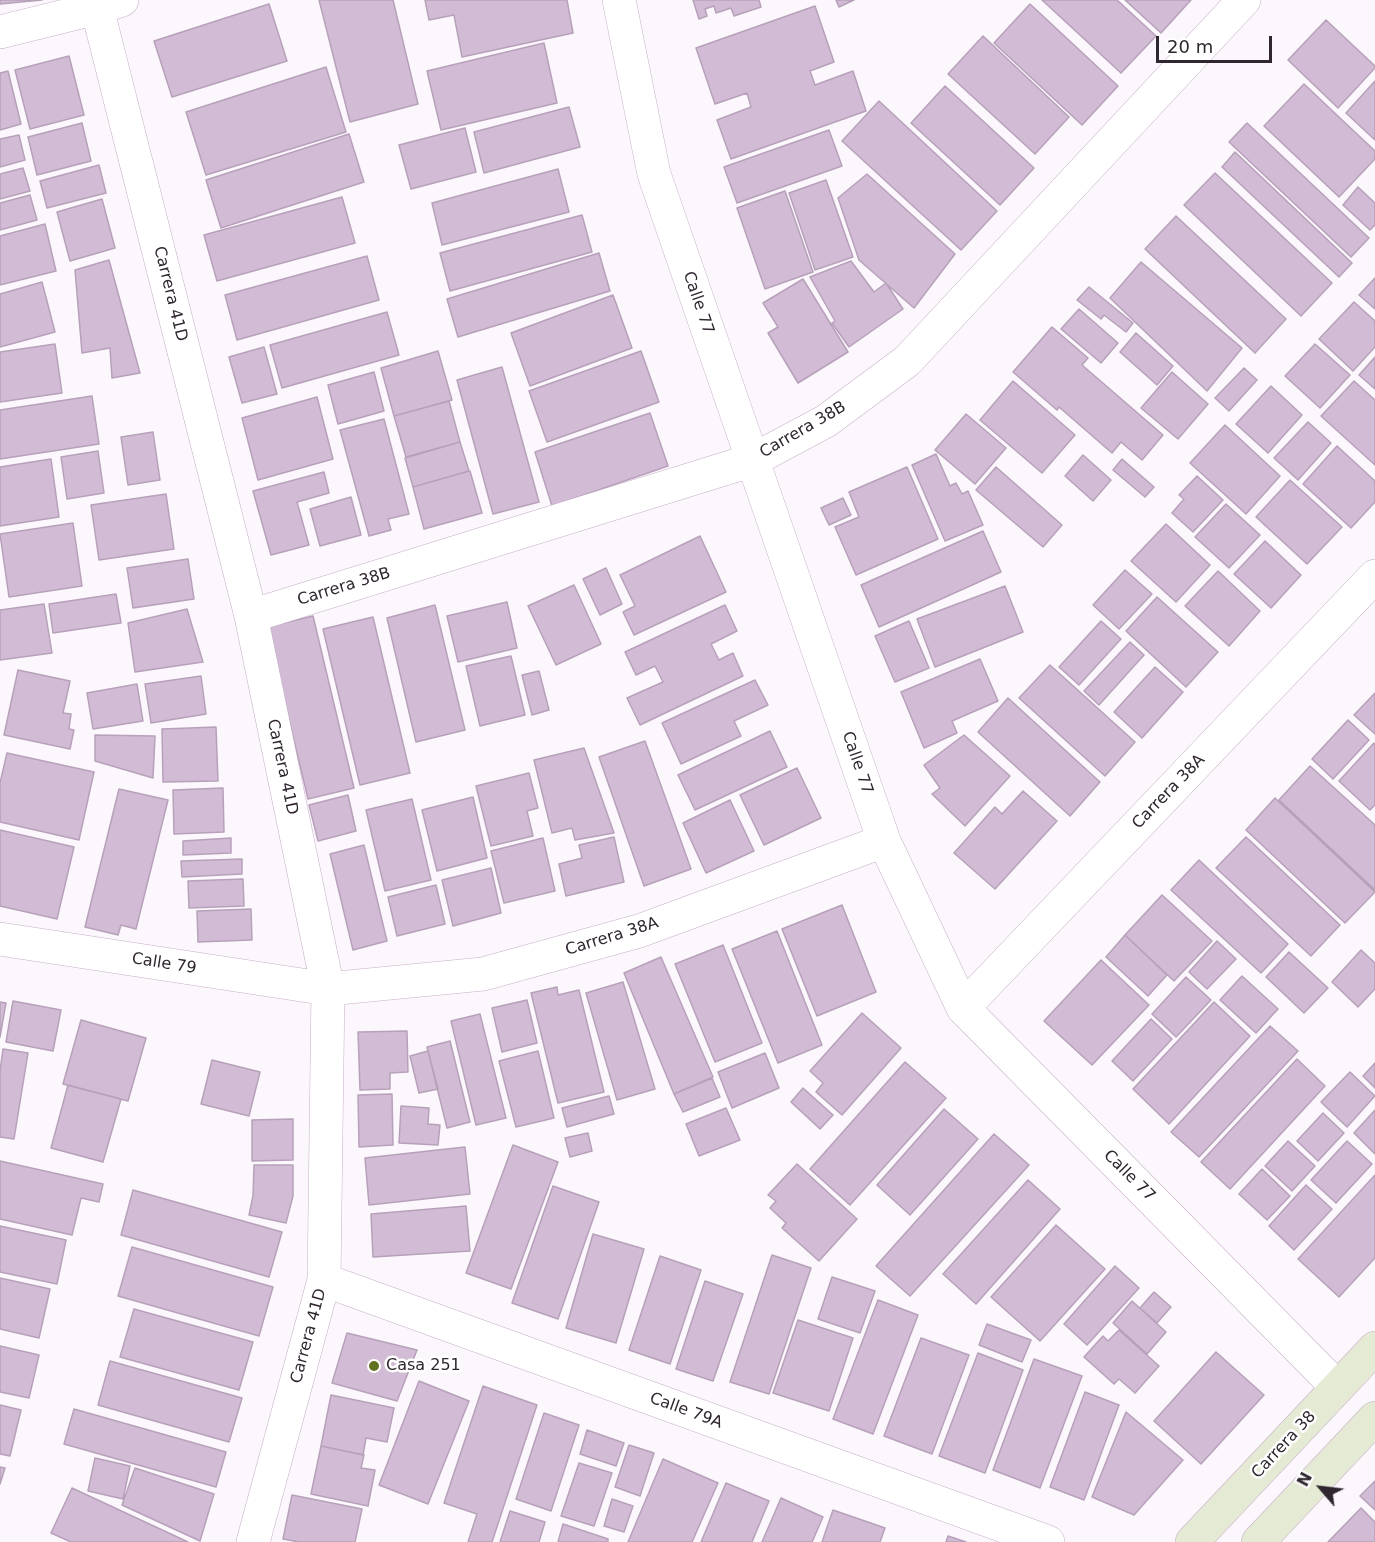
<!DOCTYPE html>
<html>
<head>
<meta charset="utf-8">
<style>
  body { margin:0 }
  #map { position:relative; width:1375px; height:1542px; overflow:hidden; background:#fcf7fc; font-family:"DejaVu Sans",sans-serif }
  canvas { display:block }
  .north { position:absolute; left:1291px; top:1458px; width:60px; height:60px; -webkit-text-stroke:4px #fff; paint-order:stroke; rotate:298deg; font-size:16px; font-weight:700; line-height:24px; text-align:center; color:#2f2630 }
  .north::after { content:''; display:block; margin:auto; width:21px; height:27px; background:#2f2630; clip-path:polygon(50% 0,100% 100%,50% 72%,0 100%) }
  .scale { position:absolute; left:1156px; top:36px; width:116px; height:27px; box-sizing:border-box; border:3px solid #2f2630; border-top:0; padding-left:8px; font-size:18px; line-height:21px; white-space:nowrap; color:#2f2630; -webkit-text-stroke:4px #fff; paint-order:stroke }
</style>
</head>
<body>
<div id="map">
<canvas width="1375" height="1542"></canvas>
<div class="north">N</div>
<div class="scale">20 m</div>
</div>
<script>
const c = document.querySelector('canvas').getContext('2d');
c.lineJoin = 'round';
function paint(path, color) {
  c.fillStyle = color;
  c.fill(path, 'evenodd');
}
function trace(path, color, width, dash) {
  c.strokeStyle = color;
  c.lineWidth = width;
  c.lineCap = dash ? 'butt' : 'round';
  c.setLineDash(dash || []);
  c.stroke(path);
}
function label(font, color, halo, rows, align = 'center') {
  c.font = font + ' "DejaVu Sans",sans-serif';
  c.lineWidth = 5;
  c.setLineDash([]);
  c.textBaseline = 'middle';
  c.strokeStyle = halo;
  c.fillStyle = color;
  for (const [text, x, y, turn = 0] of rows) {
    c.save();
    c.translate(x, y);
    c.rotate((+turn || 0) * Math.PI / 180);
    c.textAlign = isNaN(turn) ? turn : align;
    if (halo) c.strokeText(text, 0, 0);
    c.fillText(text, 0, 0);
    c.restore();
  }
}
const building = new Path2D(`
  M0,0H42L0,4Z
  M319,0H393L418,104L350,122Z
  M425,0H567L573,33L462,57L454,15L429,20Z
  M693,0H759L761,7L734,16L731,8L716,13L714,6L705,9L707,16L699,19Z
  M836,0H854L839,7Z
  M1042,0H1117L1156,36L1121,73Z
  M1125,0H1191L1161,33Z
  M269,4L287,61L172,97L154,41Z
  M1030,4L1118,86L1082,125L994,43Z
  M815,6L834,62L810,71L815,85L853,71L866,111L731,159L717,120L751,107L747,93L715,104L696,48Z
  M1326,20L1375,66V68L1338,108L1288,60Z
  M983,36L1069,117L1035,154L948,74Z
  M544,43L557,103L441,130L427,71Z
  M69,56L84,115L30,129L15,70Z
  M326,67L346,132L206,175L186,112Z
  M8,71L21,124L0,130V73Z
  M1375,81V140L1346,113Z
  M1304,84L1375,151V159L1339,197L1264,126Z
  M945,86L1034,168L1000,205L911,123Z
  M879,101L997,211L961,250L842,141Z
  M569,107L580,147L484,173L474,132Z
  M82,123L91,161L37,175L28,137Z
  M1247,123L1369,238L1351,257L1229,142Z
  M465,128L476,172L411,189L399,145Z
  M829,130L842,166L737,203L724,167Z
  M349,134L364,182L221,228L206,180Z
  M19,135L25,160L0,167V139Z
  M1235,152L1352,263L1339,277L1222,167Z
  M99,165L106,193L47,208L40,181Z
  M23,168L30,191L0,199V174Z
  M558,169L569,212L442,245L432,203Z
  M1215,173L1332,283L1301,316L1184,205Z
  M867,174L955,254L914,308L859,260L838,198Z
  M826,180L853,257L815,270L789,193Z
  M1358,187L1375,203V225L1370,230L1343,205Z
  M785,191L813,272L765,289L737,208Z
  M30,195L37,220L0,230V203Z
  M342,197L355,243L217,281L204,235Z
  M102,199L115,248L70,261L57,212Z
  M582,215L592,252L450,291L440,253Z
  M1176,216L1286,319L1255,353L1145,249Z
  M45,224L56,271L0,285V236Z
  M599,253L610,291L458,337L447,299Z
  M367,256L379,300L237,340L225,295Z
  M109,260L140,373L112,378L110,348L82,353L75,270Z
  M851,261L874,292L886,283L903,309L849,347L832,323L835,321L810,277Z
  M1141,262L1242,348L1207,391L1110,298Z
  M1375,278V309L1359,295Z
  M803,279L848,352L798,383L768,333L778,327L763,303Z
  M42,282L55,332L0,347V294Z
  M1089,287L1133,323L1126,332L1104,315L1101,319L1077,300Z
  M613,295L632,348L530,386L511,333Z
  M1354,302L1375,321V347L1353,371L1319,339Z
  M1079,309L1118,343L1101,363L1061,329Z
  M387,312L399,355L282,388L270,345Z
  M1052,327L1088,358L1082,365L1163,435L1142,460L1121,442L1112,453L1059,407L1057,410L1013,372Z
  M1136,333L1173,366L1157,385L1120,352Z
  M55,344L62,393L0,402V352Z
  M1315,344L1350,375L1320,408L1285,376Z
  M264,347L277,394L242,403L229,357Z
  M438,351L452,400L394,416L381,368Z
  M641,351L659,402L547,442L529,391Z
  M1375,357V389L1359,375Z
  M502,367L539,502L493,514L457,380Z
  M1244,368L1257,380L1229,411L1215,398Z
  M374,372L384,411L338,424L328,385Z
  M1172,372L1208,404L1178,439L1141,408Z
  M1013,381L1075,435L1042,473L980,420Z
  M1354,381L1375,400V465L1321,416Z
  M1271,386L1302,415L1268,453L1236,424Z
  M92,396L99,444L0,459V410Z
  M317,397L333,459L258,480L242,418Z
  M449,401L460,442L406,457L394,416Z
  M650,413L668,466L552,506L535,452Z
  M966,414L1006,448L975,484L935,450Z
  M384,419L409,514L388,519L391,530L369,536L340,430Z
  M1308,422L1331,443L1298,480L1274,458Z
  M1225,425L1280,476L1246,514L1190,463Z
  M153,432L160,480L128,485L121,437Z
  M460,442L469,471L413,487L405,458Z
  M1337,446L1375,481V502L1351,528L1303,484Z
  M98,451L104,493L67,499L61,457Z
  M936,454L950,486L956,483L962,494L968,491L983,525L945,541L912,465Z
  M1083,455L1111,480L1093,501L1065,476Z
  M51,459L59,517L0,526V467Z
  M1122,459L1154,487L1145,497L1113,470Z
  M907,467L938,539L856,575L835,527L859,517L849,492Z
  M996,467L1062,525L1043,547L976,490Z
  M469,471H470L482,513L424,529L413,487Z
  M324,472L329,493L297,502L309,545L271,555L253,491Z
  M1197,476L1223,500L1193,532L1172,513L1184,499L1179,495Z
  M1290,480L1342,527L1307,564L1256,517Z
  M166,494L174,549L99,560L91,505Z
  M351,497L361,535L320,546L310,509Z
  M843,498L851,515L829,525L821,508Z
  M1226,504L1260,535L1229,568L1195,537Z
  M73,523L82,586L9,597L0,534Z
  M1166,524L1210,565L1176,602L1131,561Z
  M983,531L1001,572L879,627L861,585Z
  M700,536L726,592L634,635L623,612L635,606L620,575Z
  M1265,541L1301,575L1271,608L1234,574Z
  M188,559L194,599L133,608L127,568Z
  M606,568L622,604L600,615L583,579Z
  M1125,570L1152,594L1119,629L1093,605Z
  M1218,571L1260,611L1229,646L1185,606Z
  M574,585L601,644L556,665L528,606Z
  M1005,586L1023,632L935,667L917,619Z
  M116,594L121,623L53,633L49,604Z
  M1157,597L1218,652L1186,687L1126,631Z
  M507,602L517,648L458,662L447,616Z
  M44,604L52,653L0,660V610Z
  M435,605L465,730L416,742L387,618Z
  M725,605L737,631L711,644L719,660L733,653L743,676L640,725L627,698L663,682L655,666L636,675L625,652Z
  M187,609L203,662L135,672L128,623Z
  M313,616L354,788L308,799L267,627Z
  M373,617L410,773L360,785L323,629Z
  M909,621L929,668L895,682L875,636Z
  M1101,621L1121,639L1079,685L1059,667Z
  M1130,642L1144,655L1099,705L1084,691Z
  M511,656L525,715L480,726L466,666Z
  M980,659L998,701L952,721L957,733L924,748L901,692Z
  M1050,665L1135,742L1105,776L1019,698Z
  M1155,667L1183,692L1142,738L1114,712Z
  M18,670L70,681L63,713L71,714L69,729L74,730L70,749L4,735Z
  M539,671L549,710L532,715L522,675Z
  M201,676L206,714L151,723L145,684Z
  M755,680L768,705L734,721L741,736L681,764L662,723Z
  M137,684L143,721L93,729L87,693Z
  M1375,693V734L1354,715Z
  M1008,698L1100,782L1070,816L978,732Z
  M1348,720L1369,740L1333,779L1312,759Z
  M216,727L218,781L163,782L162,729Z
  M770,731L787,767L695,810L678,775Z
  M95,735L155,736L153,778L95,761Z
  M964,735L1010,776L965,826L932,794L940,788L924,765Z
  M645,741L691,869L644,886L599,757Z
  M1374,743L1375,745V805L1370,810L1339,781Z
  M584,748L614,833L575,840L572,828L552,833L534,760Z
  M7,753L94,772L79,840L0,822V783Z
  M1310,766L1375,825V890L1279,800Z
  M797,768L821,818L764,845L740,795Z
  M529,773L538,808L527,811L533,836L491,846L476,786Z
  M223,788L224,832L174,834L173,790Z
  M119,789L168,800L136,929L121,925L118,935L85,927Z
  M1023,791L1057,821L995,889L954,853L995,807L1002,814Z
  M348,795L356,831L318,841L309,805Z
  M473,797L487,858L437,871L422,810Z
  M1275,798L1375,892L1345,923L1246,830Z
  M412,799L431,880L385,891L366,810Z
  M730,800L754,851L706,873L683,823Z
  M0,830L74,847L57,919L0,906Z
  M614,837L624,882L566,896L559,864L582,858L579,845Z
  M1246,837L1340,925L1311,956L1216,868Z
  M231,838V853L183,855V841Z
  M543,838L555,891L504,903L491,851Z
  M364,845L387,941L353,950L330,854Z
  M242,859V874L182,877L181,861Z
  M1199,860L1288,944L1261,973L1171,890Z
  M491,868L501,913L453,926L442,880Z
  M243,879L244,906L189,908L188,881Z
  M436,885L445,924L397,936L388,897Z
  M1162,895L1212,941L1174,981L1125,935Z
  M842,905L876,992L817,1016L782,929Z
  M251,909L252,940L198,942L197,911Z
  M777,931L822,1045L778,1063L732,949Z
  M1125,935L1167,975L1148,996L1106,957Z
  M1217,941L1236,959L1207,989L1189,972Z
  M723,945L762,1043L715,1062L675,964Z
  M1361,950L1375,963V989L1358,1007L1332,982Z
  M1289,952L1328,988L1304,1013L1266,977Z
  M661,957L713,1077L674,1094L624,973Z
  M1101,960L1149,1005L1092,1065L1044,1021Z
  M1242,976L1278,1009L1256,1033L1220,1000Z
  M1186,977L1211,1000L1176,1037L1152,1014Z
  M623,982L655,1089L617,1100L586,993Z
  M557,987L558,995L579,990L604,1092L558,1103L531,993Z
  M527,1000L537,1043L502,1052L492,1008Z
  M13,1001L61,1010L53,1051L6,1042Z
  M0,1002L6,1003L0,1037Z
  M1214,1002L1250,1036L1169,1124L1133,1089Z
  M862,1013L901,1048L842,1115L816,1092L823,1083L810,1071Z
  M480,1014L506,1118L476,1125L451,1021Z
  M1151,1019L1172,1039L1133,1081L1112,1061Z
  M81,1020L146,1038L128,1101L63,1084Z
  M1270,1026L1298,1051L1199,1157L1171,1132Z
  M407,1031L408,1072L390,1073V1089L360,1090L358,1032Z
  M450,1041L470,1122L447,1128L427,1047Z
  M3,1049L28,1053L14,1139L0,1137V1071Z
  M428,1051L438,1089L419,1093L410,1056Z
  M538,1051L554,1118L516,1127L499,1061Z
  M765,1053L779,1088L732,1108L718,1072Z
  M1297,1059L1325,1086L1230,1189L1201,1162Z
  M212,1060L260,1072L249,1116L201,1104Z
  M905,1062L946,1098L850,1205L810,1169Z
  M1375,1063V1088L1363,1076Z
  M1350,1072L1375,1096L1347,1127L1321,1102Z
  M712,1078L720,1097L683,1112L674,1094Z
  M68,1085L121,1099L103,1162L51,1148Z
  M803,1088L833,1115L820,1129L791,1102Z
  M392,1094L393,1145L359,1147L358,1095Z
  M609,1096L614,1114L567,1127L562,1108Z
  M401,1106L429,1108L428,1124L440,1125L438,1145L399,1143Z
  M726,1108L740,1140L699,1156L686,1124Z
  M944,1109L978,1139L910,1215L877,1185Z
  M1375,1110V1154L1354,1133Z
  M1323,1113L1344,1133L1318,1161L1297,1141Z
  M293,1119V1160L252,1161V1120Z
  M588,1133L592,1151L570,1157L565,1138Z
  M994,1134L1029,1165L910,1296L876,1266Z
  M1288,1141L1315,1166L1292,1191L1265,1166Z
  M1347,1141L1372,1164L1336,1203L1311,1180Z
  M513,1145L558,1162L511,1289L466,1273Z
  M465,1147L470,1194L369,1205L365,1158Z
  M0,1161L103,1184L99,1202L81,1198L72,1235L0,1219Z
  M797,1164L857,1219L819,1261L782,1228L786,1223L770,1208L776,1201L768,1195Z
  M254,1165H293V1196L286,1223L249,1215L253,1196Z
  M1262,1169L1290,1196L1267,1220L1239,1194Z
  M1375,1175V1258L1339,1297L1298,1259Z
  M1028,1180L1060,1209L976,1304L943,1274Z
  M1306,1185L1332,1209L1294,1250L1269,1226Z
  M553,1186L599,1202L558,1319L512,1303Z
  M133,1190L282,1232L269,1277L121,1235Z
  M466,1206L470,1251L373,1257L371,1214Z
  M1056,1225L1105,1269L1040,1341L991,1297Z
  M0,1226L66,1240L57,1284L0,1272Z
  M593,1234L644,1249L616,1343L566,1328Z
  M132,1247L273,1287L259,1336L118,1296Z
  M772,1255L811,1268L769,1394L730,1382Z
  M660,1256L701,1270L670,1364L629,1350Z
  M1115,1266L1139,1288L1087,1345L1064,1324Z
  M832,1277L875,1291L860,1333L818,1319Z
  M0,1278L50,1289L39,1338L0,1329Z
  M705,1281L743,1294L713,1381L676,1369Z
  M1154,1292L1171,1307L1157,1323L1140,1308Z
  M878,1300L918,1315L873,1434L833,1419Z
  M1132,1301L1166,1332L1147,1354L1113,1323Z
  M134,1309L253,1342L239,1390L120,1357Z
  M798,1320L853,1338L829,1411L773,1393Z
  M987,1324L1031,1340L1022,1362L979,1345Z
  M1119,1330L1159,1366L1135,1393L1119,1379L1114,1384L1084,1357L1103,1336L1108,1341Z
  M347,1333L417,1350L397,1401L332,1383Z
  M921,1338L969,1355L932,1454L884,1436Z
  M0,1346L39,1355L29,1398L0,1392Z
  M1216,1352L1264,1395L1201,1464L1154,1421Z
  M978,1353L1023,1370L985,1473L939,1456Z
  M1034,1359L1082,1376L1040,1488L993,1470Z
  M110,1361L242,1398L229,1442L98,1405Z
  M419,1381L469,1401L428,1504L379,1485Z
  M483,1386L537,1405L492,1542H468L477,1514L444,1503Z
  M1085,1392L1119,1405L1084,1500L1050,1487Z
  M331,1395L394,1408L387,1442L366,1438L363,1455L321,1446Z
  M0,1405L21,1410L10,1456L0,1454Z
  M74,1409L226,1452L216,1487L64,1444Z
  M1126,1412L1183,1460L1134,1515L1092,1497Z
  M544,1413L579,1425L551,1511L516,1499Z
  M587,1430L624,1443L616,1466L580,1454Z
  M629,1445L654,1453L640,1496L615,1487Z
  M321,1446L364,1455L361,1468L375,1470L368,1506L311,1494Z
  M95,1458L130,1466L123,1499L88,1491Z
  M663,1459L718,1483L692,1542H628Z
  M579,1463L612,1473L594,1526L561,1516Z
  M0,1467L5,1468L0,1484Z
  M135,1468L214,1494L200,1541L122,1505Z
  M1375,1481V1510L1360,1496Z
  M726,1483L769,1501L752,1542H701Z
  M72,1488L188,1542H71L51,1533Z
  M292,1495L362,1509L355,1542H299L283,1539Z
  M781,1498L823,1517L812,1542H762Z
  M612,1499L633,1506L624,1532L604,1526Z
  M1361,1508L1375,1522V1542H1328Z
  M833,1510L885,1528L880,1542H822Z
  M510,1511L545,1522L539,1542H500Z
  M563,1524L608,1539V1542H558Z
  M948,1536L966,1542H946Z`);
paint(building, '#d2bbd5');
trace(building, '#b7a1ba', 1.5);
const minor = new Path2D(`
  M95,0L251,616L328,989L324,1280L253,1542
  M619,0L654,174L884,841L963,1008L1337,1387
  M0,32L97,8L122,0
  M251,616L753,460L826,421L907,361L1244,0
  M0,939L328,989L483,974L639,931L884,841
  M963,1008L1375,576
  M324,1280L1048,1542`);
const secondary = new Path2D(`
  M1192,1542L1375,1348
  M1258,1542L1375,1418`);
trace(minor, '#c6afc9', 34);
trace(secondary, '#c6afc9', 34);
trace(minor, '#fff', 33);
trace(secondary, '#e5ead4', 33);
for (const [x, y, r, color] of [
  [374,1366,6,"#627220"]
]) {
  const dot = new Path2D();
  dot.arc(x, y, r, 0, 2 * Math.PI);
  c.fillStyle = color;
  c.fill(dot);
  trace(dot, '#fff', 2);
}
label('16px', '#2f2630', '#fff', [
  ["Carrera 41D",170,294,76],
  ["Calle 77",698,303,71],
  ["Carrera 38B",803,430,-30],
  ["Carrera 38B",344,587,-17],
  ["Calle 77",857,763,71],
  ["Carrera 41D",282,767,78],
  ["Carrera 38A",1169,792,-46],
  ["Carrera 38A",612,937,-17],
  ["Calle 79",164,964,9],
  ["Calle 77",1129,1176,45],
  ["Carrera 41D",309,1336,-75],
  ["Calle 79A",686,1411,20],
  ["Carrera 38",1284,1445,-47]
]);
label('16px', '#2f2630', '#fff', [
  ["Casa 251",386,1366]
], 'left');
</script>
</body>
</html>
